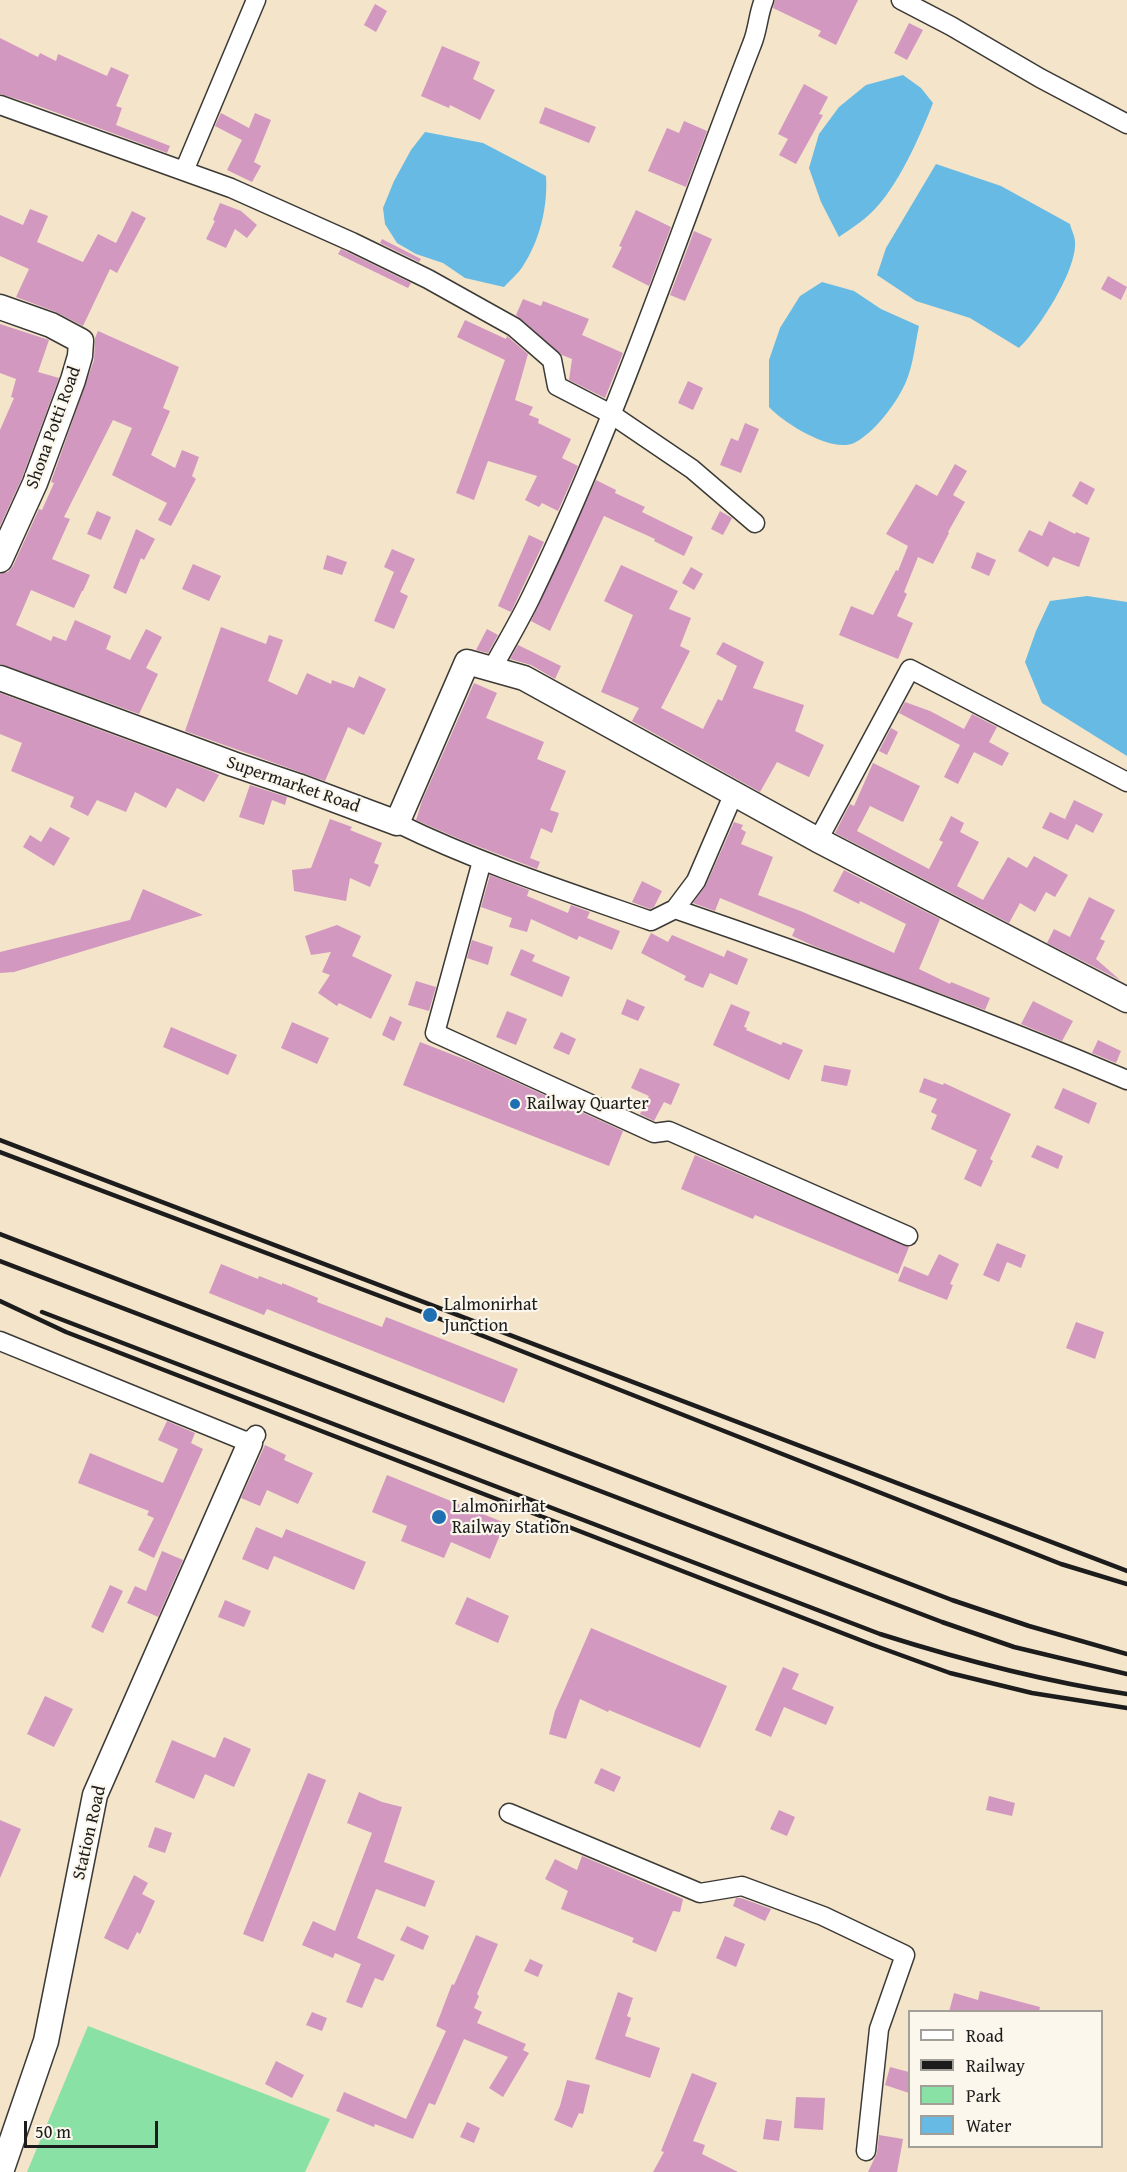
<!DOCTYPE html>
<html>
<head>
<meta charset="utf-8">
<style>
  body { margin:0 }
  #map { position:relative; width:1127px; height:2172px; overflow:hidden; background:#f3e4ca; font-family:"Gentium Book Plus",serif }
  canvas { display:block }
  .legend { position:absolute; left:908px; top:2010px; width:195px; height:138px; box-sizing:border-box; background:#fbf7ec; border:2px solid #a29f99; margin:0; padding:8px 10px; list-style:none; font-size:18px; color:#1c1c1c }
  .legend li { display:flex; align-items:center; gap:12px; height:30px }
  .legend b { width:30px; border:2px solid #a29f99 }
  .scale { position:absolute; left:24px; top:2121px; width:134px; height:27px; box-sizing:border-box; border:3px solid #1c1c1c; border-top:0; padding-left:8px; font-size:18px; line-height:21px; white-space:nowrap; color:#1c1c1c; -webkit-text-stroke:4px #fbf7ec; paint-order:stroke }
</style>
</head>
<body>
<div id="map">
<canvas width="1127" height="2172"></canvas>
<ul class="legend">
<li><b style="height:8px;background:#fff"></b>Road</li>
<li><b style="height:8px;background:#1c1c1c"></b>Railway</li>
<li><b style="height:16px;background:#89e1a6"></b>Park</li>
<li><b style="height:16px;background:#66bae3"></b>Water</li>
</ul>
<div class="scale">50 m</div>
</div>
<script>
const c = document.querySelector('canvas').getContext('2d');
c.lineJoin = 'round';
function paint(path, color) {
  c.fillStyle = color;
  c.fill(path, 'evenodd');
}
function trace(path, color, width, dash) {
  c.strokeStyle = color;
  c.lineWidth = width;
  c.lineCap = dash ? 'butt' : 'round';
  c.setLineDash(dash || []);
  c.stroke(path);
}
function label(font, color, halo, rows, align = 'center') {
  c.font = font + ' "Gentium Book Plus",serif';
  c.lineWidth = 4.5;
  c.setLineDash([]);
  c.textBaseline = 'middle';
  c.strokeStyle = halo;
  c.fillStyle = color;
  for (const [text, x, y, turn = 0] of rows) {
    c.save();
    c.translate(x, y);
    c.rotate((+turn || 0) * Math.PI / 180);
    c.textAlign = isNaN(turn) ? turn : align;
    if (halo) c.strokeText(text, 0, 0);
    c.fillText(text, 0, 0);
    c.restore();
  }
}
paint(new Path2D(`
  M88,2026L330,2119L305,2172H27Z`), '#89e1a6');
paint(new Path2D(`
  M903,75L921,88L933,103C920,136 898,187 872,212C862,222 850,229 839,237L821,202L809,168L819,134L839,107L866,85Z
  M425,132L483,143L546,176C548,206 540,240 523,266C518,274 510,280 504,287L465,278L443,263L416,254L397,243L385,224L383,208L394,181L411,150Z
  M936,164L1001,186L1070,224C1071,229 1075,236 1075,242C1077,270 1039,329 1019,348L970,318L916,301L877,275L886,248Z
  M822,282L854,291L881,309L919,326C915,344 913,367 905,384C896,404 874,433 854,443C831,453 784,423 769,407V360L780,328L800,296Z
  M1087,596L1127,602V756L1042,703L1025,662L1036,631L1050,601Z`), '#66bae3');
paint(new Path2D(`
  M775,0H858L836,45L818,36L821,31L773,8Z
  M375,4L387,11L376,32L364,25Z
  M909,23L923,30L907,60L894,53Z
  M0,38L38,57L40,53L56,61L58,54L107,76L111,67L129,75L116,106L122,108L116,125L170,146L167,153L30,103L0,94Z
  M442,46L480,62L473,79L495,90L480,120L450,105L449,108L421,96Z
  M804,84L828,97L819,114L823,115L796,164L779,155L788,139L778,134Z
  M545,107L596,127L589,143L539,123Z
  M221,113L249,128L255,113L271,120L254,162L261,166L252,182L227,170L242,140L215,126Z
  M684,121L707,131L686,187L648,171L667,128L679,133Z
  M220,203L241,211L257,225L247,238L235,229L226,248L206,239L215,221L213,220Z
  M30,209L48,216L37,242L83,262L98,234L116,243L132,211L146,218L117,273L110,269L83,326L56,312L16,297L29,269L0,256V215L23,225Z
  M636,210L671,227L649,286L612,267L622,247L619,246Z
  M694,231L712,239L685,301L670,295Z
  M382,239L421,259L419,262L380,243Z
  M341,249L411,283L408,288L338,254Z
  M1108,276L1127,287L1121,300L1101,289Z
  M523,299L541,306L543,301L589,319L582,335L623,353L605,398L569,380L572,359L562,355L516,315Z
  M465,320L506,339L507,336L528,354L515,400L533,407L529,415L539,419L538,423L571,439L562,458L578,466L558,511L542,503L539,507L525,500L537,476L488,461L474,500L456,493L505,360L457,337Z
  M0,324L49,340L38,372L59,378L22,478L0,526V430L14,398L11,397L16,379L0,373Z
  M98,331L179,367L163,408L170,411L151,455L175,468L182,450L199,457L192,476L196,479L171,526L158,520L167,503L112,475L132,428L113,420L64,517L70,519L52,559L90,575L83,591H82L74,608L31,590L16,625L51,641L53,636L66,641L75,620L111,636L106,649L130,660L146,629L162,637L146,668L158,674L139,714L0,664V574L8,572L13,566L39,509L42,510L54,483L51,482L94,360L95,338Z
  M688,381L703,388L693,410L678,403Z
  M745,423L759,429L741,473L720,465L731,438L738,441Z
  M955,464L967,471L953,495L965,502L948,532L949,533L933,564L918,557L904,592L907,594L897,616L913,623L898,659L839,635L851,606L873,615L896,570L898,571L908,546L886,534L916,484L937,496Z
  M596,480L616,490L615,493L645,507L642,512L693,537L684,556L654,541L655,539L604,516L550,631L531,621Z
  M1080,481L1095,489L1087,505L1072,496Z
  M97,511L111,517L101,540L87,534Z
  M720,511L732,518L723,535L711,529Z
  M1049,521L1075,534L1076,532L1090,538L1079,567L1053,557L1048,567L1018,551L1029,530L1042,536Z
  M136,529L155,539L144,560L141,558L126,594L113,588Z
  M529,535L544,542L511,612L498,606Z
  M392,549L415,559L400,592L408,596L394,629L374,621L394,572L384,567Z
  M977,552L996,560L989,576L971,568Z
  M327,555L347,562L342,575L323,569Z
  M193,564L221,576L209,601L182,589Z
  M621,565L678,591L669,609L691,618L680,646L690,651L661,708L703,729L718,699L722,701L737,666L716,654L723,642L764,662L753,688L804,705L795,731L824,745L809,777L777,762L760,792L632,721L639,708L601,692L633,615L604,601Z
  M691,567L703,574L694,590L682,583Z
  M221,627L266,644L269,635L283,640L268,681L297,695L307,673L331,684L332,680L354,688L359,676L386,689L364,735L348,727L325,781L185,731Z
  M487,629L498,635L488,653L476,650Z
  M518,645L561,666L555,679L531,665L510,659Z
  M474,683L497,693L486,718L544,742L537,759L566,771L550,810L559,813L552,833L541,828L530,858L540,862L537,869L464,841L416,820L422,801Z
  M0,693L211,771L219,775L204,802L177,788L166,808L135,792L126,812L97,800L88,816L70,807L74,797L11,771L22,743L0,734Z
  M905,702L930,711L964,729L972,714L997,727L989,742L1009,753L1002,766L974,752L958,784L944,777L960,745L899,713Z
  M891,728L898,732L887,755L879,751Z
  M873,763L920,786L903,822L870,806L857,831L929,869L943,842L939,840L951,816L964,823L960,832L979,842L957,886L983,900L1008,857L1027,868L1034,856L1068,875L1055,897L1046,892L1035,912L1020,903L1009,923L835,833L850,804L854,806Z
  M250,785L287,797L285,805L272,800L264,825L239,817Z
  M1074,800L1103,814L1093,833L1076,824L1068,840L1042,828L1050,812L1073,823L1065,819Z
  M330,819L352,827L350,830L382,843L374,863L379,865L370,887L350,878L346,901L294,891L292,870L311,868Z
  M734,822L743,825L741,829L746,832L741,844L773,857L758,895L803,912L894,953L906,924L860,901L859,904L833,891L844,870L940,919L919,969L950,984L951,982L990,998L985,1010L814,946L792,936L795,929L720,898L715,911L693,903L706,885Z
  M50,827L70,838L54,866L23,847L30,835L41,842Z
  M490,875L529,890L527,896L568,913L571,905L590,912L587,918L620,931L612,950L579,936L577,940L531,919L527,932L509,927L512,918L481,907Z
  M642,881L662,891L654,907L650,909L632,902Z
  M143,889L203,915L14,972L0,973V952L130,920Z
  M1089,897L1115,910L1100,939L1105,941L1096,959L1120,980L1047,943L1054,929L1070,937Z
  M337,925L361,936L352,956L392,975L371,1019L339,1003L337,1006L318,993L330,975L322,972L331,952L311,955L305,936Z
  M651,933L668,942L672,935L724,957L727,950L748,959L737,985L710,973L703,988L684,980L686,976L641,953Z
  M472,940L493,947L488,965L467,958Z
  M521,949L535,955L532,961L570,977L562,997L510,975Z
  M416,981L436,987L429,1011L408,1005Z
  M627,999L645,1007L638,1021L621,1014Z
  M1033,1001L1073,1021L1062,1041L1021,1024Z
  M731,1004L750,1012L744,1027L747,1028L746,1030L781,1045L783,1042L803,1050L789,1080L713,1045Z
  M507,1011L527,1019L516,1045L496,1037Z
  M390,1016L402,1022L394,1041L382,1035Z
  M292,1022L329,1038L317,1064L281,1048Z
  M171,1027L237,1055L228,1075L163,1047Z
  M561,1032L576,1039L569,1055L553,1048Z
  M1098,1040L1121,1051L1116,1063L1092,1053Z
  M420,1042L474,1063L623,1131L609,1166L403,1085Z
  M824,1065L851,1070L847,1086L821,1081Z
  M640,1068L680,1084L671,1105L664,1102L654,1121L640,1114L649,1096L631,1088Z
  M924,1078L943,1085L944,1083L1011,1114L990,1159L993,1161L981,1187L964,1179L977,1150L931,1129L937,1115L931,1112L937,1099L919,1092Z
  M1063,1088L1097,1103L1089,1124L1054,1108Z
  M1037,1145L1063,1156L1058,1169L1031,1157Z
  M695,1155L909,1247L898,1274L755,1215L753,1219L681,1189Z
  M997,1243L1026,1255L1021,1268L1007,1262L999,1282L983,1275Z
  M939,1254L959,1264L950,1284L953,1285L947,1300L898,1281L904,1266L928,1276Z
  M221,1264L258,1279L259,1276L282,1285V1283L318,1298L317,1302L382,1327L386,1317L518,1369L504,1403L267,1309L264,1315L209,1293Z
  M1076,1322L1104,1332L1095,1359L1066,1348Z
  M167,1421L195,1433L191,1443L203,1449L154,1558L138,1550L154,1518L147,1515L149,1511L78,1483L90,1453L163,1483L178,1449L158,1440Z
  M265,1445L286,1455L284,1460L313,1473L298,1504L267,1490L260,1506L241,1498Z
  M387,1475L505,1523L490,1559L451,1542L444,1558L401,1541L407,1526L372,1512Z
  M256,1527L282,1538L286,1529L366,1562L354,1590L274,1556L268,1570L242,1559Z
  M162,1551L183,1560L158,1617L127,1603L135,1586L146,1591Z
  M110,1585L123,1591L103,1633L91,1627Z
  M467,1597L509,1616L498,1643L455,1624Z
  M225,1600L251,1611L244,1627L218,1617Z
  M591,1628L727,1686L700,1748L609,1710L608,1712L580,1699L566,1739L549,1734L555,1711Z
  M783,1667L799,1674L792,1689L834,1707L826,1725L784,1707L771,1737L755,1730Z
  M45,1696L73,1709L54,1747L27,1734Z
  M224,1737L251,1749L234,1787L205,1774L194,1799L155,1782L172,1740L215,1758Z
  M601,1768L621,1777L614,1792L594,1783Z
  M308,1773L326,1780L263,1942L243,1934Z
  M359,1792L382,1802L402,1807L384,1862L435,1881L425,1907L376,1889L357,1938L395,1955L383,1981L375,1978L362,2008L346,2002L361,1964L335,1953L333,1958L302,1945L313,1921L335,1931L372,1833L347,1823Z
  M989,1796L1015,1803L1012,1816L986,1810Z
  M779,1810L795,1817L787,1836L770,1829Z
  M0,1820L21,1829L0,1878Z
  M155,1827L172,1833L165,1853L148,1847Z
  M582,1856L683,1899L680,1912L673,1911L656,1952L632,1942L634,1938L561,1909L568,1891L545,1879L555,1859L577,1870Z
  M134,1875L148,1883L142,1894L155,1901L140,1934L137,1932L128,1950L104,1938Z
  M736,1898H741L771,1909L765,1921L733,1906Z
  M407,1926L429,1936L423,1950L400,1940Z
  M476,1935L498,1944L477,1994L479,1996L474,2008L482,2012L477,2023L526,2044L523,2050L529,2053L503,2097L489,2088L508,2057L464,2039L435,2105L429,2103L413,2139L375,2124L374,2127L336,2111L344,2092L406,2119L446,2031L436,2026L452,1984L454,1985Z
  M725,1936L745,1944L736,1967L716,1958Z
  M530,1959L543,1965L538,1977L524,1971Z
  M980,1991L1040,2007L1039,2012H949L954,1993L978,2000Z
  M618,1992L633,1998L627,2016L631,2018L625,2036L660,2048L650,2078L595,2059Z
  M312,2012L327,2018L322,2031L306,2025Z
  M276,2061L304,2075L292,2098L265,2084Z
  M890,2067L909,2072V2093L885,2085Z
  M692,2073L717,2083L693,2141L705,2145L702,2154L738,2172H653L664,2152L661,2151Z
  M567,2080L590,2085L583,2114L579,2113L572,2128L554,2120L560,2106Z
  M796,2097L825,2098L823,2130L794,2128Z
  M766,2119L782,2121L779,2141L763,2139Z
  M467,2122L480,2128L474,2143L460,2137Z
  M879,2135L903,2139L897,2172H868L877,2153Z`), '#d298c0');
const minor = new Path2D(`
  M901,0L951,26L1040,78L1127,124
  M0,105L231,188L352,242L428,279L514,327L552,360L557,386L611,414L692,469L755,523
  M184,171L256,0
  M492,669C505,645 519,622 531,597C618,418 680,229 752,44C758,30 758,14 764,0
  M397,823C479,863 565,891 651,921L675,909C827,961 979,1017 1127,1080
  M818,840L910,669L1127,782
  M482,861L435,1033L654,1133L669,1131L908,1236
  M675,909L696,881L734,793
  M0,1341L250,1443L256,1435
  M509,1813L700,1893L742,1886L823,1916L905,1955L879,2029L866,2151`);
const major = new Path2D(`
  M0,307L51,325L81,341L80,356L73,380L35,483L0,560
  M0,678L233,764L298,786L397,823L467,662L524,678L818,840L1127,1000
  M1,2172L46,2041L95,1795L250,1443`);
trace(minor, '#3c3a36', 21);
trace(major, '#3c3a36', 27);
trace(minor, '#fff', 18);
trace(major, '#fff', 24);
trace(new Path2D(`
  M0,1140L1127,1571
  M0,1152L430,1315L1061,1564L1127,1584
  M0,1234L952,1600L1029,1626L1127,1654
  M0,1261L942,1622L1014,1647L1127,1674
  M0,1301L66,1332L873,1645L950,1673L1032,1693L1127,1708
  M42,1312L880,1634C962,1660 1041,1681 1127,1694`), '#1c1c1c', 4.5);
for (const [x, y, r, color] of [
  [515,1104,6,"#1f6fb2"],
  [430,1315,8,"#1f6fb2"],
  [439,1517,8,"#1f6fb2"]
]) {
  const dot = new Path2D();
  dot.arc(x, y, r, 0, 2 * Math.PI);
  c.fillStyle = color;
  c.fill(dot);
  trace(dot, '#fbf7ec', 2);
}
label('18px', '#1c1c1c', '#fbf7ec', [
  ["Shona Potti Road",54,428,-70],
  ["Supermarket Road",293,785,19],
  ["Station Road",90,1833,-77]
]);
label('18px', '#1c1c1c', '#fbf7ec', [
  ["Railway Quarter",527,1104],
  ["Lalmonirhat",444,1305],
  ["Junction",444,1326],
  ["Lalmonirhat",452,1507],
  ["Railway Station",452,1528]
], 'left');
</script>
</body>
</html>
